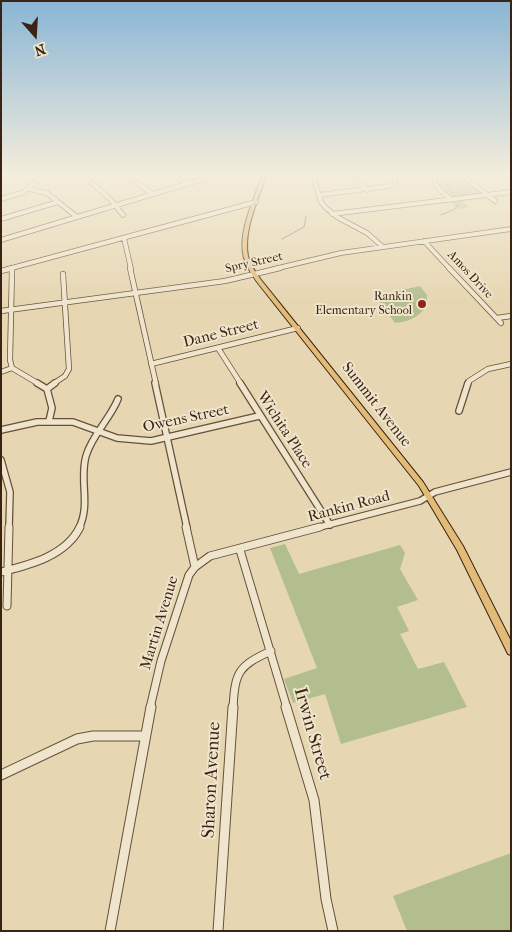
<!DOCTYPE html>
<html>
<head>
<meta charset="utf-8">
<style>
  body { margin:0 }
  #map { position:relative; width:512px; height:932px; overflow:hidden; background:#e6d6b1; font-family:"IM FELL French Canon",serif }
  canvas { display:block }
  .frame { position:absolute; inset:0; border:2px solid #3b2313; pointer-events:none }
  .north { position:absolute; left:10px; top:10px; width:50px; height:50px; -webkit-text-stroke:4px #efe4cc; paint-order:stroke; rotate:161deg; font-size:14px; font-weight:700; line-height:20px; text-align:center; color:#3b2313 }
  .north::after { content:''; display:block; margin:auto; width:18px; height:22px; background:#3b2313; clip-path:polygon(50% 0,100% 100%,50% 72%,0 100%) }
</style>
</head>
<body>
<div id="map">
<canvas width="512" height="932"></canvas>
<div class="frame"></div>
<div class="north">N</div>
</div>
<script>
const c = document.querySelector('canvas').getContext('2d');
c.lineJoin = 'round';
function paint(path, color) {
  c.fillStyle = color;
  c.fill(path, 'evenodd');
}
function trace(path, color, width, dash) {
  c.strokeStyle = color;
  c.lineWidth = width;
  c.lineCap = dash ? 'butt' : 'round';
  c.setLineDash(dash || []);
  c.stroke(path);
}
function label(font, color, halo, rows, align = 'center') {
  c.font = font + ' "IM FELL French Canon",serif';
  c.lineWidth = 4;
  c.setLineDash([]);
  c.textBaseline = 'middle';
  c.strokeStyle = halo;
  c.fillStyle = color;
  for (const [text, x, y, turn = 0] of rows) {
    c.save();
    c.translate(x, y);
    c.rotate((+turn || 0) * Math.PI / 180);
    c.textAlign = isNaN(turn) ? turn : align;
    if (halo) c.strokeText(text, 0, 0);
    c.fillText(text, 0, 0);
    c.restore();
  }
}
paint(new Path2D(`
  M433,176H461L484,193L459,198L469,207L456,209Z
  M420,286L427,295V306C417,318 410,321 395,323L375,296Z
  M285,544L299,574L400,545L405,553L400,569L418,600L397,607L409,631L400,634L418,669L444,662L467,707L341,744L325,694L293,703L284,679L317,668L270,548Z
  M511,853V931H407L393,896Z`), '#b2be8e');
trace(new Path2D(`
  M440,176L455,196
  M441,215L455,209L460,201
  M282,239L304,227L306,216`), '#757b76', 1);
const minorFar4 = new Path2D(`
  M84,176L111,200L123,215
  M127,176L153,194
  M174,176L187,184
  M313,176L321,202L326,208L337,217L367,233L383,247
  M354,176L367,190
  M432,176L437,187L450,199
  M463,176L495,201
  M504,176L511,181
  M29,189L47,193L77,217
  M319,195L389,186L396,181L394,176
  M1,199L24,192L43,176
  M332,214L511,192
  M1,219L58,202
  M124,238L131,269
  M1,240L213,176
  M424,241L450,269
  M8,269L256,202
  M274,269L341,253L511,229`);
const minorFar3 = new Path2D(`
  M130,268L156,384
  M449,268L501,323
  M12,269L10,360L12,368
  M1,271L13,268
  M1,311L225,281L280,268
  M497,318L511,316
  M218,348L241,384
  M151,364L298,328
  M12,368L39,384
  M1,372L12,368
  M53,384L65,376L69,369L63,274
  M468,384L469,381L488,369L511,364`);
const minorFar2 = new Path2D(`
  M37,383L47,389L52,408L49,421
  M155,383L187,528
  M240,383L330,525
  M47,389L55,383
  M459,411L468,383
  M1,430L37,422H73L117,438L151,441L259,416
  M1,460L10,492L9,528
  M79,528C91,504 79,480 86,456C92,435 110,419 118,399
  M316,528L420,501L435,492L511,472`);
const minorFar1 = new Path2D(`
  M186,527L195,567
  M240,550L287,708
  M1,572C29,565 66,556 80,527
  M7,606L9,527
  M150,708L161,661L189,575L195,567L210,556L320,527
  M233,708C235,672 238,666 271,651`);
const minor = new Path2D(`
  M286,707L314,800L326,899L333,931
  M1,775L77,739L93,736H144
  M110,931L151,707
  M218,931L233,707`);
const major = new Path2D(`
  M262,176H266C258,200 243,231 248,256C250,265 256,273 261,280L423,482L463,546L511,641V655L508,654L457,550L419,486L257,282C252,275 247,267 244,258C237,233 254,200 262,176Z`);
trace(minorFar4, '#66503a', 5.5);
trace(minorFar3, '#66503a', 6);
trace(minorFar2, '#66503a', 8);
trace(minorFar1, '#66503a', 9);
trace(minor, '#66503a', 11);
trace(major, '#3b2313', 2);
trace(minorFar4, '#efe4cc', 4);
trace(minorFar3, '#efe4cc', 4.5);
trace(minorFar2, '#efe4cc', 5.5);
trace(minorFar1, '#efe4cc', 7);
trace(minor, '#efe4cc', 9);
paint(major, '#e3bb78');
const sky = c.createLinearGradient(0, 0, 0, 307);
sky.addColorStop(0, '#89b5d5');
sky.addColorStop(0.57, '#f4eddc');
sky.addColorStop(1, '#f4eddc00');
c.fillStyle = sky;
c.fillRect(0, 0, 512, 307);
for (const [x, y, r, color] of [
  [422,304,5,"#8f2418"]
]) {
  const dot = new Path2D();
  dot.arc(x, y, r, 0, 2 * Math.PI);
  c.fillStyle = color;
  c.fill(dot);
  trace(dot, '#efe4cc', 2);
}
label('12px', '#3b2313', '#efe4cc', [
  ["Spry Street",254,263,-13],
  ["Amos Drive",470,275,47]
]);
label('12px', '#3b2313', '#efe4cc', [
  ["Rankin",412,297],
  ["Elementary School",412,311]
], 'right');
label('15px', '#3b2313', '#efe4cc', [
  ["Dane Street",221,334,-14],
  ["Summit Avenue",376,405,52],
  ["Owens Street",186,419,-12],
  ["Wichita Place",284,430,57],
  ["Rankin Road",349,507,-15],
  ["Martin Avenue",160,623,-73]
]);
label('18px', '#3b2313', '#efe4cc', [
  ["Irwin Street",312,734,74],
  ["Sharon Avenue",212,780,-87]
]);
</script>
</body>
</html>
